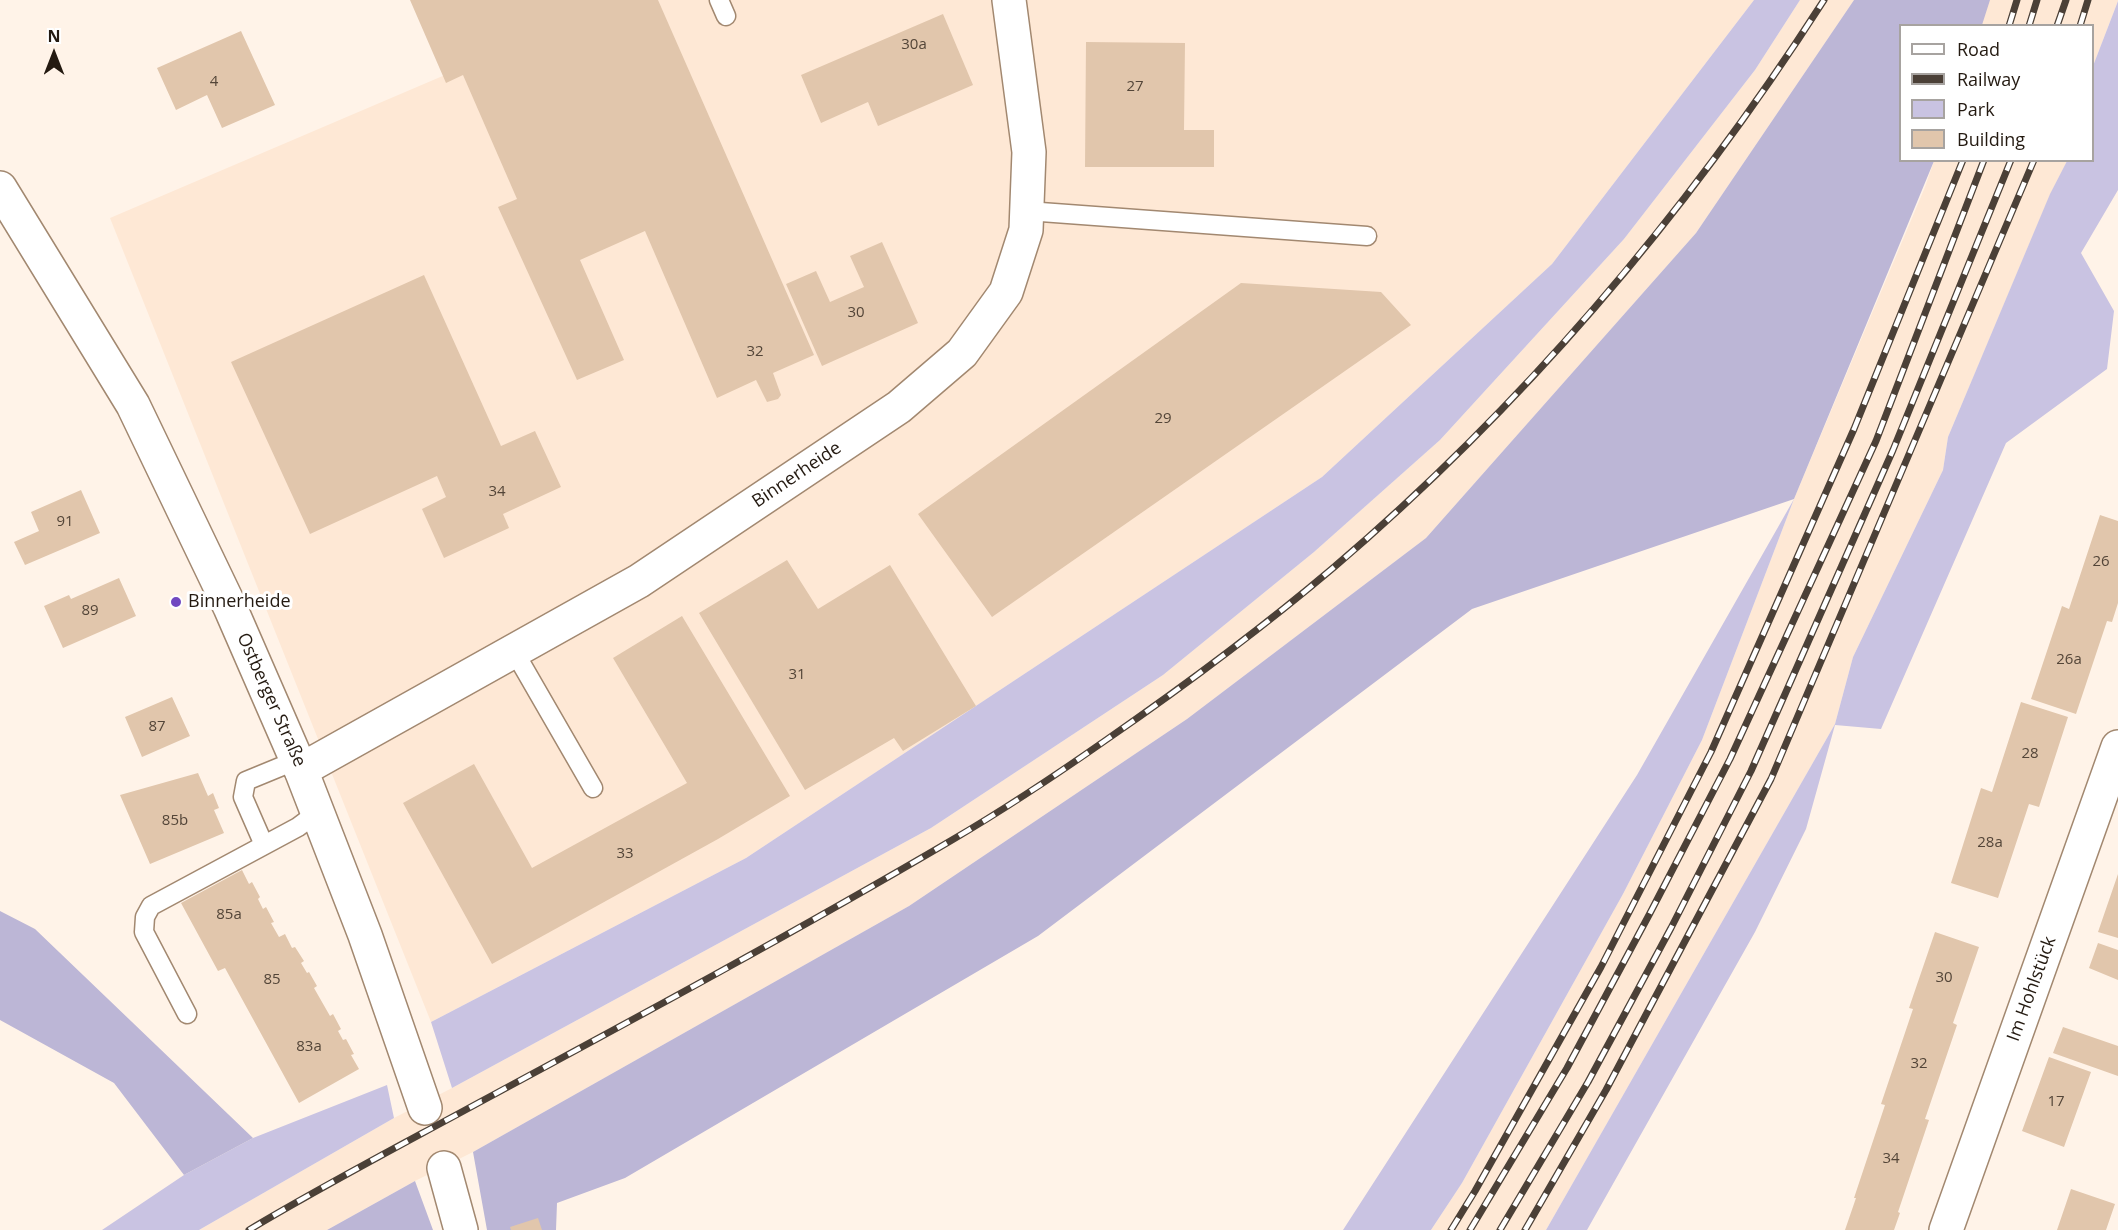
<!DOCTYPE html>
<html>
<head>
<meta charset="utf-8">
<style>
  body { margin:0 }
  #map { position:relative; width:2118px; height:1230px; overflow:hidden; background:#fff3e8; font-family:"Open Sans",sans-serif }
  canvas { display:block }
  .legend { position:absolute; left:1899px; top:24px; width:195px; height:138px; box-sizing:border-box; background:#fff; border:2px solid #a7a3a0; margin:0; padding:8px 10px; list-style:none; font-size:18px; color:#241a11 }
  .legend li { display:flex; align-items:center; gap:12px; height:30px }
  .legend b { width:30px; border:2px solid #a7a3a0 }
  .north { position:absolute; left:24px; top:24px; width:60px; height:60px; -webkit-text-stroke:4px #fff; paint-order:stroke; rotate:0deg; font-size:16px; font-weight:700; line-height:24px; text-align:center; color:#241a11 }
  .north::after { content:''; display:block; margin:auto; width:21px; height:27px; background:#241a11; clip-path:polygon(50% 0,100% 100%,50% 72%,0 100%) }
</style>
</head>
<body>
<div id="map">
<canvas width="2118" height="1230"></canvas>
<ul class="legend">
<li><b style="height:8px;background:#fff"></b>Road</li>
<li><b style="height:8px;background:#4b4037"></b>Railway</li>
<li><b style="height:16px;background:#c9c3e2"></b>Park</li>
<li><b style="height:16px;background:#e1c6ac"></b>Building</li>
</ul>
<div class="north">N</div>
</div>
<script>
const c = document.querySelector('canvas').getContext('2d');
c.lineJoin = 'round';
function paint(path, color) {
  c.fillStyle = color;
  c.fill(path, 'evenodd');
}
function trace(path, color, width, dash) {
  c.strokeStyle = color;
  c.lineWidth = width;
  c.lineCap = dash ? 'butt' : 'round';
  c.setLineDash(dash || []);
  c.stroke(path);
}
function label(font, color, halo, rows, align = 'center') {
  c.font = font + ' "Open Sans",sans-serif';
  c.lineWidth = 6;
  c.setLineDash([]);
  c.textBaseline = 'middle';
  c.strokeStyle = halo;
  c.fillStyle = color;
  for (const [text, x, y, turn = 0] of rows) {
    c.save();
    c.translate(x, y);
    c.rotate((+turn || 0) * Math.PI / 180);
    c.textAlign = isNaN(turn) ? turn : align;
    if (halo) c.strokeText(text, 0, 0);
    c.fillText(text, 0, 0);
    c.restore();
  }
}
paint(new Path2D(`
  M414,0H1754L1552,264L1322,477L746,858L431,1022L110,218L445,75Z
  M1800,0H1854L1696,233L1426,538L1187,719L909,906L473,1152L415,1181L327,1230H199L394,1118L452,1088L931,828L1163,675L1314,552L1440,440L1624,239L1755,70Z
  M1989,0H2118V1L2093,66L2092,26H1980Z
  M1934,161H2067L2050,195L1948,437L1943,470L1853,657L1835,724L1546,1230H1431L1462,1183L1623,894L1702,740L1794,499L1925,187Z`), '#fee8d5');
paint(new Path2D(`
  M1754,0H1800L1755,70L1624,239L1440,440L1314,552L1163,675L931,828L452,1088L431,1022L746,858L1322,477L1552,264Z
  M2118,1V190L2081,253L2114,311L2107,369L2006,443L1881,729L1835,725L1806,829L1755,932L1587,1230H1546L1835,724L1853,657L1943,470L1948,437L2050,194L2067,161L2092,160L2093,66Z
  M1794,499L1702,740L1623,894L1462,1183L1431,1230H1343L1637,775Z
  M387,1085L394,1118L199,1230H102L184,1175L253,1138Z`), '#c9c3e2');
paint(new Path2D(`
  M1854,0H1990L1982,25L1900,26V160L1934,161L1794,499L1472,609L1038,936L625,1178L557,1203L556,1230H487L473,1152L909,906L1187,719L1426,538L1696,233Z
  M0,911L35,929L253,1138L184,1175L114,1083L0,1020Z
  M415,1181L433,1230H327Z`), '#bcb6d6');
paint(new Path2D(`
  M410,0H658L814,355L773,373L781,395L778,399L767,402L756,380L717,398L645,231L580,260L624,360L577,380L498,207L517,199L463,75L446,83Z
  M943,14L973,85L878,126L868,102L821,123L801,75Z
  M241,31L275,105L222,128L207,95L176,110L157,68Z
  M1086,42L1185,43L1184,130H1214V167H1085Z
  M882,242L918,323L822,366L786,284L816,271L830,302L864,287L850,256Z
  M424,275L501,446L535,431L561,487L503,514L509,528L444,558L422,509L446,497L437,476L310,534L231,362Z
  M1241,283L1381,292L1411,325L992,617L918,514Z
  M81,490L100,533L25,565L14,542L39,531L31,512Z
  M2100,515L2118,521V603L2112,622L2107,621L2076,714L2031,699L2062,606L2069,609Z
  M787,560L818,609L890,565L976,706L903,751L894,738L805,790L699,613Z
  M119,578L136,616L63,648L44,606L69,595L71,599Z
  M682,616L790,796L718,839L492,964L403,803L474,764L532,868L687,783L613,658Z
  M172,697L190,736L142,757L125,717Z
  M2021,702L2068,717L2039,807L2029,804L1998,898L1951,883L1981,788L1992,792Z
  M198,773L208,796L213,793L219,808L214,810L224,833L150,864L120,795Z
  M242,870L249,884L252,882L260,897L258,899L263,909L266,907L274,922L271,923L279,937L285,934L292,948L295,947L304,961L301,963L307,973L309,972L317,986L314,988L330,1016L333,1014L341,1029L338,1031L343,1040L346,1039L354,1054L351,1055L359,1069L299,1103L225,968L218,971L181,903Z
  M2118,874V938L2098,932Z
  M1935,932L1979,947L1953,1023L1957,1025L1925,1119L1929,1120L1898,1212L1900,1213L1894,1230H1845L1856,1198H1854L1885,1105L1881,1104L1913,1009L1909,1008Z
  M2098,943L2118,950V980L2089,968Z
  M2063,1027L2118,1046V1076L2053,1053Z
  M2049,1057L2091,1072L2064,1147L2022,1131Z
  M2071,1189L2115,1204L2106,1230H2057Z
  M538,1218L542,1230H511L510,1227Z`), '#e1c6ac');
const service = new Path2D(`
  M719,0L726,16
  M1027,211L1367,236
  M514,651L593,788
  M264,845L243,797L246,781L297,760
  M187,1014L144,932L145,917L151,906L298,827L318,812`);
const minor = new Path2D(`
  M301,770L639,581L899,407L962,353L1006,292L1026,230L1029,152L1009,0
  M1946,1230L2118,747`);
const tertiary = new Path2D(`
  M0,188L133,405L230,607L301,770L365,935L425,1108
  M444,1168L461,1230`);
trace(service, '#a28870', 21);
trace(minor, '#a28870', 36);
trace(tertiary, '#a28870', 36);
trace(service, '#fff', 18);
trace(minor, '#fff', 33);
trace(tertiary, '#fff', 33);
const rail = new Path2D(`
  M2009,26L2017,0
  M2029,26L2037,0
  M2057,26L2066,0
  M2080,26L2088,0
  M249,1230C324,1185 403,1144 480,1102C638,1017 797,931 952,840C1005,809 1056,775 1106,740C1184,686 1261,629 1333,568C1524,405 1689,210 1824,0
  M1451,1230L1475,1191L1601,967L1711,752L1854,429L1963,160
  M1470,1230L1567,1068L1649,915L1730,759L1876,441L1984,160
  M1500,1230L1588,1082L1671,928L1751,771L1893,450L2011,160
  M1525,1230L1606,1090L1771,779L2034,160`);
trace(rail, '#4b4037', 7);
trace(rail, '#fff', 4.5, [14]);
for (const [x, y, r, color] of [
  [176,602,6,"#7048c1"]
]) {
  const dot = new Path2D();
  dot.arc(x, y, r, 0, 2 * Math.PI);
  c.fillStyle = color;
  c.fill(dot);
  trace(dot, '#fff', 2);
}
label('15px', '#534538', null, [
  ["30a",914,45],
  ["4",214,82],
  ["27",1135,87],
  ["30",856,313],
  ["32",755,352],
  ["29",1163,419],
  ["34",497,492],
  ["91",65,522],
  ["26",2101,562],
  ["89",90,611],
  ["26a",2069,660],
  ["31",797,675],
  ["87",157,727],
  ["28",2030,754],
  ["85b",175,821],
  ["28a",1990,843],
  ["33",625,854],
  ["85a",229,915],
  ["30",1944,978],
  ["85",272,980],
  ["83a",309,1047],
  ["32",1919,1064],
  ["17",2056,1102],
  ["34",1891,1159]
]);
label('18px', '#241a11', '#fff', [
  ["Binnerheide",797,475,-34],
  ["Ostberger Straße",271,700,66],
  ["Im Hohlstück",2032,989,-70]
]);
label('18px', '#241a11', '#fff', [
  ["Binnerheide",188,602]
], 'left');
</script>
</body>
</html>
